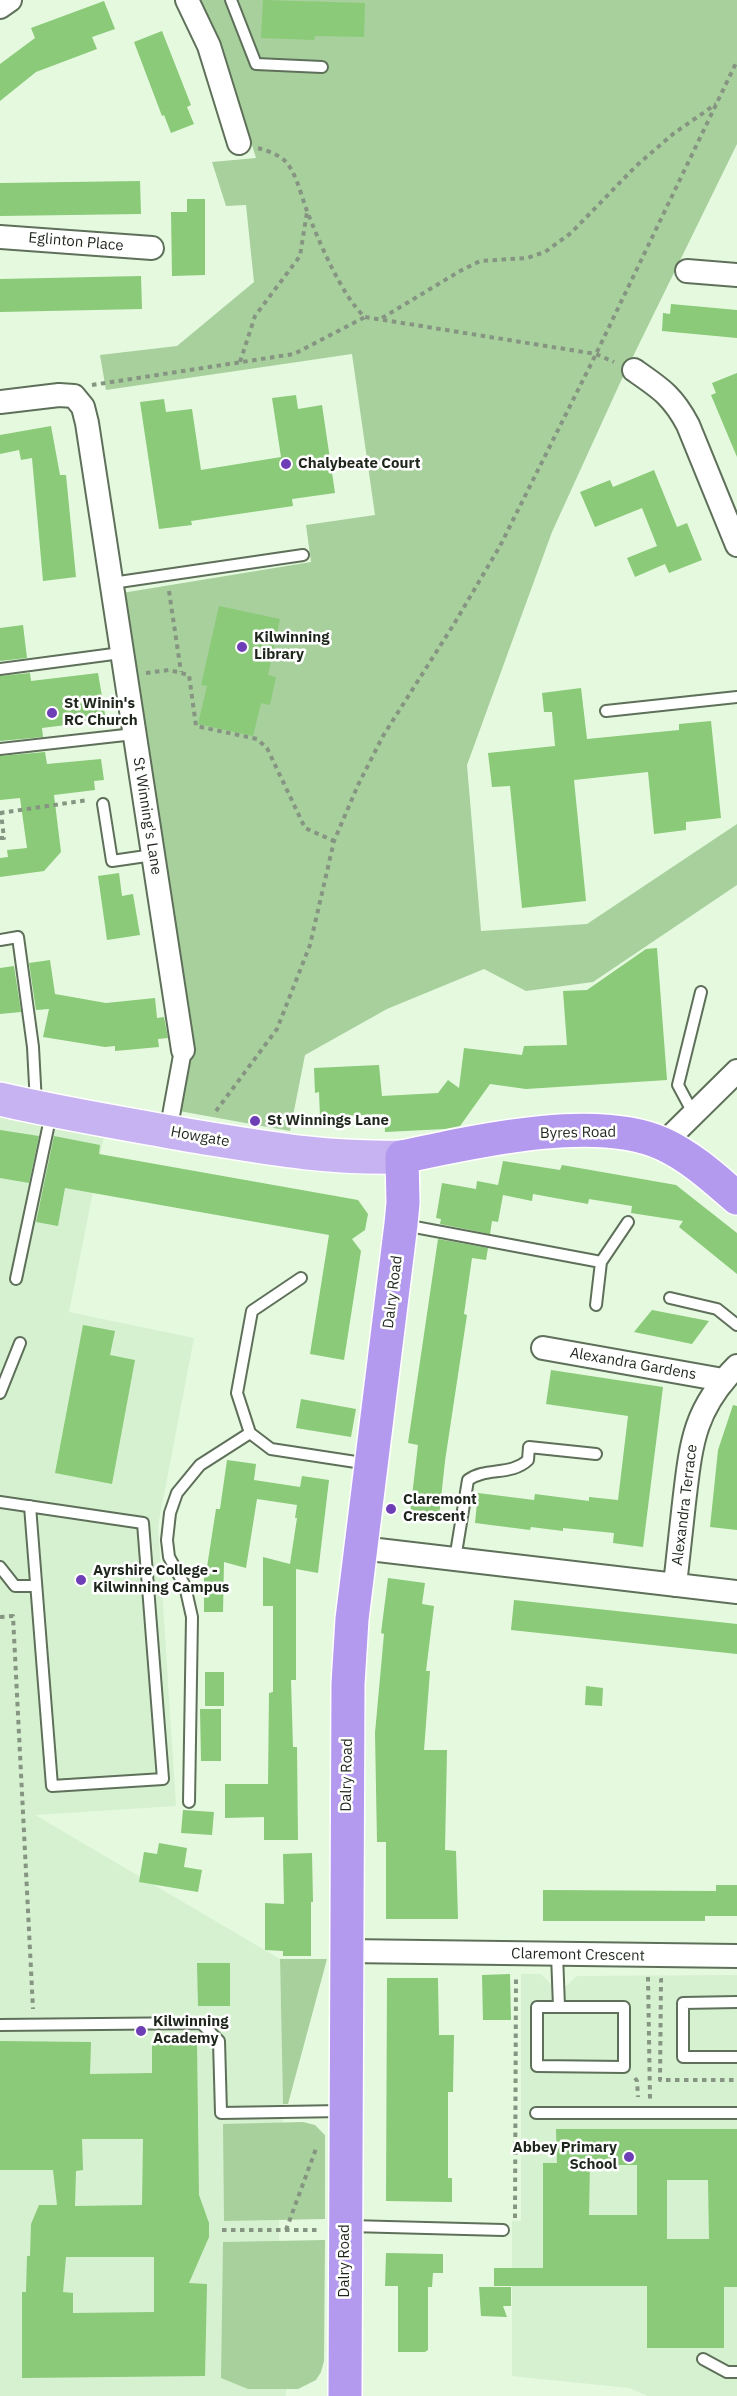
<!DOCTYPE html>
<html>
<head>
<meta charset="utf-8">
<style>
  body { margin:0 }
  canvas { display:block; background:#e4f9de }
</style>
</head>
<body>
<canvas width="737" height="2396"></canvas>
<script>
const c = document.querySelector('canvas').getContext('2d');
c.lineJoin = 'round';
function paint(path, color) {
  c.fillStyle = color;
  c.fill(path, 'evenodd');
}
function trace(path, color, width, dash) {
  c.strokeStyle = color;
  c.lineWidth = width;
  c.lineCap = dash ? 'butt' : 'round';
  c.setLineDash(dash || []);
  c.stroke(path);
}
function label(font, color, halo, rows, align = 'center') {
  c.font = font + ' "IBM Plex Sans",sans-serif';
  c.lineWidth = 5;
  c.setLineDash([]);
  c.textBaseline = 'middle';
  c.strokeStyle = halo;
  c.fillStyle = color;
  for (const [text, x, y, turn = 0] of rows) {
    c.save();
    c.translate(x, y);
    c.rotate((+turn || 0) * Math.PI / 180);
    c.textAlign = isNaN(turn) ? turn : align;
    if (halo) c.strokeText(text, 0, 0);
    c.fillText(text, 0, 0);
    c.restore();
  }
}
paint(new Path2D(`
  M0,1099L107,1121L69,1312L194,1338L158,1526L176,1806L35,1815L280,1959L285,2209L279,2220V2240L286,2254V2396H0Z
  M521,1974H541L552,1985L566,1986L577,1976L737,1975V2396H648L629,2388L512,2376V2221H521Z`), '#d6f1d0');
paint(new Path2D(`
  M201,0H737V144L620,383L552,532L467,765L481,931L587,924L737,824V885L593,982L526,991L484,969L387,1009L305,1055L290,1131L179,1111L190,1044L122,593L311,562L306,525L375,515L352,354L106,390L100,355L177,346L254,282L246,205L226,206L212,162L256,158L223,51Z
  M280,1959H327L288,2104H283Z
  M303,2122L315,2125L325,2135V2219L224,2221L223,2124Z
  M325,2240L324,2361L321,2372L316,2380L298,2389H248L221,2378L223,2242Z`), '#a8d09d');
paint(new Path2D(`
  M263,0L365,3L364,37L315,36L314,40L261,38Z
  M104,1L115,29L92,37L97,49L36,72L0,101V64L35,38L31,28Z
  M162,31L191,105L187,107L194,124L171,133L164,115L162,116L134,42Z
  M140,181L141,214L0,216V183Z
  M187,199H205V275L172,276L171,212H187Z
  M141,276L142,309L0,312V279Z
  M671,304L737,310V338L662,331L663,313L670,314Z
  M737,373V457L711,395L716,393L712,383Z
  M296,395L298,409L322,405L335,493L292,499L293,506L191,521L192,525L159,529L140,402L164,399L166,412L192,409L201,470L281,457L272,398Z
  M51,426L60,475H66L76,577L43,581L32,458L21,460L19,450L0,454V435Z
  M654,470L677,527L687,523L702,560L669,573L665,564L635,577L627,558L657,546L642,508L595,527L580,492L610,480L613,487Z
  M219,606L280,619L268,675L276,677L270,705L261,703L253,736L198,724L207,686L201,685Z
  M23,625L27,658L0,661V628Z
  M30,673L31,681L98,673L106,720L42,728L43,737L0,741V676Z
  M581,688L587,739L679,730V724L711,721L721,818L686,822V830L654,834L648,772L574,780L586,901L522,908L510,786L492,787L488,753L555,746L552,712H544L542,693Z
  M45,752L47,764L101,759L104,780L94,781L95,790L54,795L61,852L44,871L0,877V858L8,857L7,850L27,848L20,798L0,800V756Z
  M119,873L122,896L133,894L140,935L107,940L98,876Z
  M657,948L667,1080L526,1089L490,1084L460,1126L445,1129L385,1132L384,1114L320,1117L319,1092L315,1093L314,1068L379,1065L382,1096L438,1093L448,1080L459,1088L464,1048L522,1055L524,1046L567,1045L563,991L587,990L646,949Z
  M50,960L55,994L106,1003L155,998L157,1018L164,1017L168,1038L158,1039L159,1047L115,1051V1046L105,1047L43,1037L49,1009L36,1010L29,963Z
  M14,966L21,1012L0,1014V968Z
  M0,1130L39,1136L29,1183L0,1178Z
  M54,1136L100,1145L99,1154L358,1200L368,1214L365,1230L352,1239L361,1251L344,1360L310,1354L329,1235L65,1188L58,1226L36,1222Z
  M503,1161L560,1170L562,1165L676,1185L737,1233V1274L679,1227L683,1221L631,1213L632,1206L589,1199L588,1204L533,1194L532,1201L503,1195L498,1222L492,1221L490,1234L440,1224L441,1219L436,1218L442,1183L476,1189L477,1181L498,1185Z
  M438,1239L488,1248L486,1260L472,1258L464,1314L467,1315L445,1461L439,1517L410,1513L418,1445L408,1443Z
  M652,1310L709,1321L692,1344L634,1332Z
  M83,1325L115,1331L110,1355L135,1360L112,1484L55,1473Z
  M551,1370L663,1387L643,1547L613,1543L614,1533L563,1528V1531L531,1527L530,1530L475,1523L478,1493L534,1500L535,1494L589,1501V1497L618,1500L628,1416L546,1404Z
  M301,1399L356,1409L351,1437L296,1428Z
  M733,1405L737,1406V1530L710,1527L718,1450Z
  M227,1460L256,1464L254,1480L300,1487L302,1476L329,1480L318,1573L296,1569V1680H291L293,1747H297L298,1840H264V1817L225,1818V1784H268L269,1693L273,1692V1606H263V1557L290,1564L297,1518H295L297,1505L257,1499L246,1568L224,1562L223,1612H204V1567H207L216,1509H220Z
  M388,1578L425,1583L422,1604L434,1606L426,1671H430L424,1750H447L445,1850L456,1851L458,1919H386V1842H377L375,1733L384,1634L381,1633Z
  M514,1600L737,1624V1654L511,1630Z
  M205,1672H224V1706H205Z
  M586,1686L603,1688L602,1706L585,1705Z
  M200,1709H221V1761H201Z
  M183,1810L214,1812L212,1835L181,1833Z
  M159,1843L187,1848L184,1867L202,1870L198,1892L139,1882L144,1852L157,1854Z
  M312,1853L313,1902H311V1956H283V1951L265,1950V1903L284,1904L283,1854Z
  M716,1885H737V1916H705V1921H543V1890L716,1891Z
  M197,1963H230V2006H198Z
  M510,1974L511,2020H483L482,1975Z
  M387,1978H438L439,2035H454L453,2092H448V2178H452V2202L386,2201Z
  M0,2041L91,2042L90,2074L152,2073V2043H197L199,2195L209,2223V2237L189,2283L207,2284L205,2376L22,2378V2292H26L27,2256H30L31,2224L39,2205H57L53,2170H0ZM82,2139H143L142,2205L75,2206L76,2171L83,2170ZM66,2257H154V2312L73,2313V2293L63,2292Z
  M556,2129H737V2287H724V2348H647V2286H494V2268H543V2163H557ZM590,2165H637V2215H589ZM667,2180H708L709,2239H667Z
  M386,2253L443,2254V2273H433L432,2287H428V2350L425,2352H398V2286H385Z
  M479,2287H511V2306H503L507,2317L481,2316Z`), '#8aca79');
const service = new Path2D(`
  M231,0L256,64L322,67
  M112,583L303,555
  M0,669L121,653
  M606,711L737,697
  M0,749L134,734
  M103,804L112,861L153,855
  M0,940L18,937L33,1047L36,1104
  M693,1113L678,1085L701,992
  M404,1225L601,1262
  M301,1278L252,1311L237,1393L250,1433L271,1449L369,1464
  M16,1279L51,1114
  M670,1298L717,1309L737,1325
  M596,1305L601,1262L628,1222
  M0,1393L20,1343
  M0,1502L143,1523L163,1779L52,1786L30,1506
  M455,1559L468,1480C486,1467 511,1476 528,1460L529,1447L596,1454
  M0,1567L15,1586H36
  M189,1802L192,1617L185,1586L169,1557L167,1540L170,1513L177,1493L200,1465L250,1433
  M557,1954L559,2007
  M737,2002L683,2003V2057H737
  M537,2007H624V2067L537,2066Z
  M0,2025L201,2023L219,2041L221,2113L342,2111
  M536,2113H737
  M350,2226L503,2230
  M703,2359L727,2372H737`);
const pedestrian = new Path2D(`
  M168,1132L183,1050`);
const minor = new Path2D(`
  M187,0L209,46L239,143
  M0,7L10,0
  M0,237L152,248
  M687,271L737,275
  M634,370C660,388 673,396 688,425L737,545
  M0,402L59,395L74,396L83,407L87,423L183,1050
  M663,1144L737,1071
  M543,1348L723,1380
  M361,1548L737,1592
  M675,1585C678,1558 681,1531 684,1503C691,1445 693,1410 737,1366
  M346,1951L737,1956`);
const primary = new Path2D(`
  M0,1099C64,1114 128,1124 193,1136C267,1148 326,1159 402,1157`);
const trunk = new Path2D(`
  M345,2396L348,1684L352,1619L401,1224L403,1203L402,1157C473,1142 595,1113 663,1144C691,1157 714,1178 737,1198`);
trace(service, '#5e7059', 14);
trace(pedestrian, '#5e7059', 20);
trace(minor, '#5e7059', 26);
trace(primary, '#fff', 36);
trace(trunk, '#fff', 36);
trace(new Path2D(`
  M258,148C268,151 280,155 287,163C297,176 301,195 307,211C318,239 342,297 365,317L596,354L614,362
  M382,318L460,271L480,261L527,258L545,252L571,233L636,166L673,134L716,104
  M240,362L255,316L300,256L307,212
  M92,385L294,354L365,317
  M169,591L181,672
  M146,673L169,670L189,675L196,726L257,739L267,748L305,828L334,841
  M0,813L88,800
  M0,838H4L1,813
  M216,1111L277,1029L310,945L334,841L358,785L383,736L454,624L500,546L596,354L737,61
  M0,1617L13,1616L33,2009
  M648,1977L650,2099
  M663,1980H661L660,2080H737
  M635,2078L637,2081L638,2097
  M515,2218L516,1975
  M222,2230H320
  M286,2230L317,2146`), '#869582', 4, [4.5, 4.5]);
trace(service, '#fff', 10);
trace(pedestrian, '#fff', 16);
trace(minor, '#fff', 22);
trace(primary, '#c7b3f2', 33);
trace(trunk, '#b49aee', 33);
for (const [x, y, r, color] of [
  [286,464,6,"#6d3eb6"],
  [242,647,6,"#6d3eb6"],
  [52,713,6,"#6d3eb6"],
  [255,1121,6,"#6d3eb6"],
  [391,1509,6,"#6d3eb6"],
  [81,1580,6,"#6d3eb6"],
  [141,2031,6,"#6d3eb6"],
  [629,2157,6,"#6d3eb6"]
]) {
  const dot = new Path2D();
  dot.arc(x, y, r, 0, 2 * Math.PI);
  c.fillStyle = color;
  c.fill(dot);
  trace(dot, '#fff', 2);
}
label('15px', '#1f271d', '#fff', [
  ["Eglinton Place",76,242,5],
  ["St Winning's Lane",147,816,81],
  ["Byres Road",578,1133,-1],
  ["Howgate",200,1137,10],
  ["Dalry Road",393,1292,-83],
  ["Alexandra Gardens",633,1364,10],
  ["Alexandra Terrace",685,1505,-83],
  ["Dalry Road",347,1775,-89],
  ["Claremont Crescent",578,1955,1],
  ["Dalry Road",345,2261,-90]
]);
label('bold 15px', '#1f271d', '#fff', [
  ["Chalybeate Court",298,464],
  ["Kilwinning",254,638],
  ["Library",254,655],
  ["St Winin's",64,704],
  ["RC Church",64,721],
  ["St Winnings Lane",267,1121],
  ["Claremont",403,1500],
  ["Crescent",403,1517],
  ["Ayrshire College -",93,1571],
  ["Kilwinning Campus",93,1588],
  ["Kilwinning",153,2022],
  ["Academy",153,2039],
  ["Abbey Primary",617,2148,"right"],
  ["School",617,2165,"right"]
], 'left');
</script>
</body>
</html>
